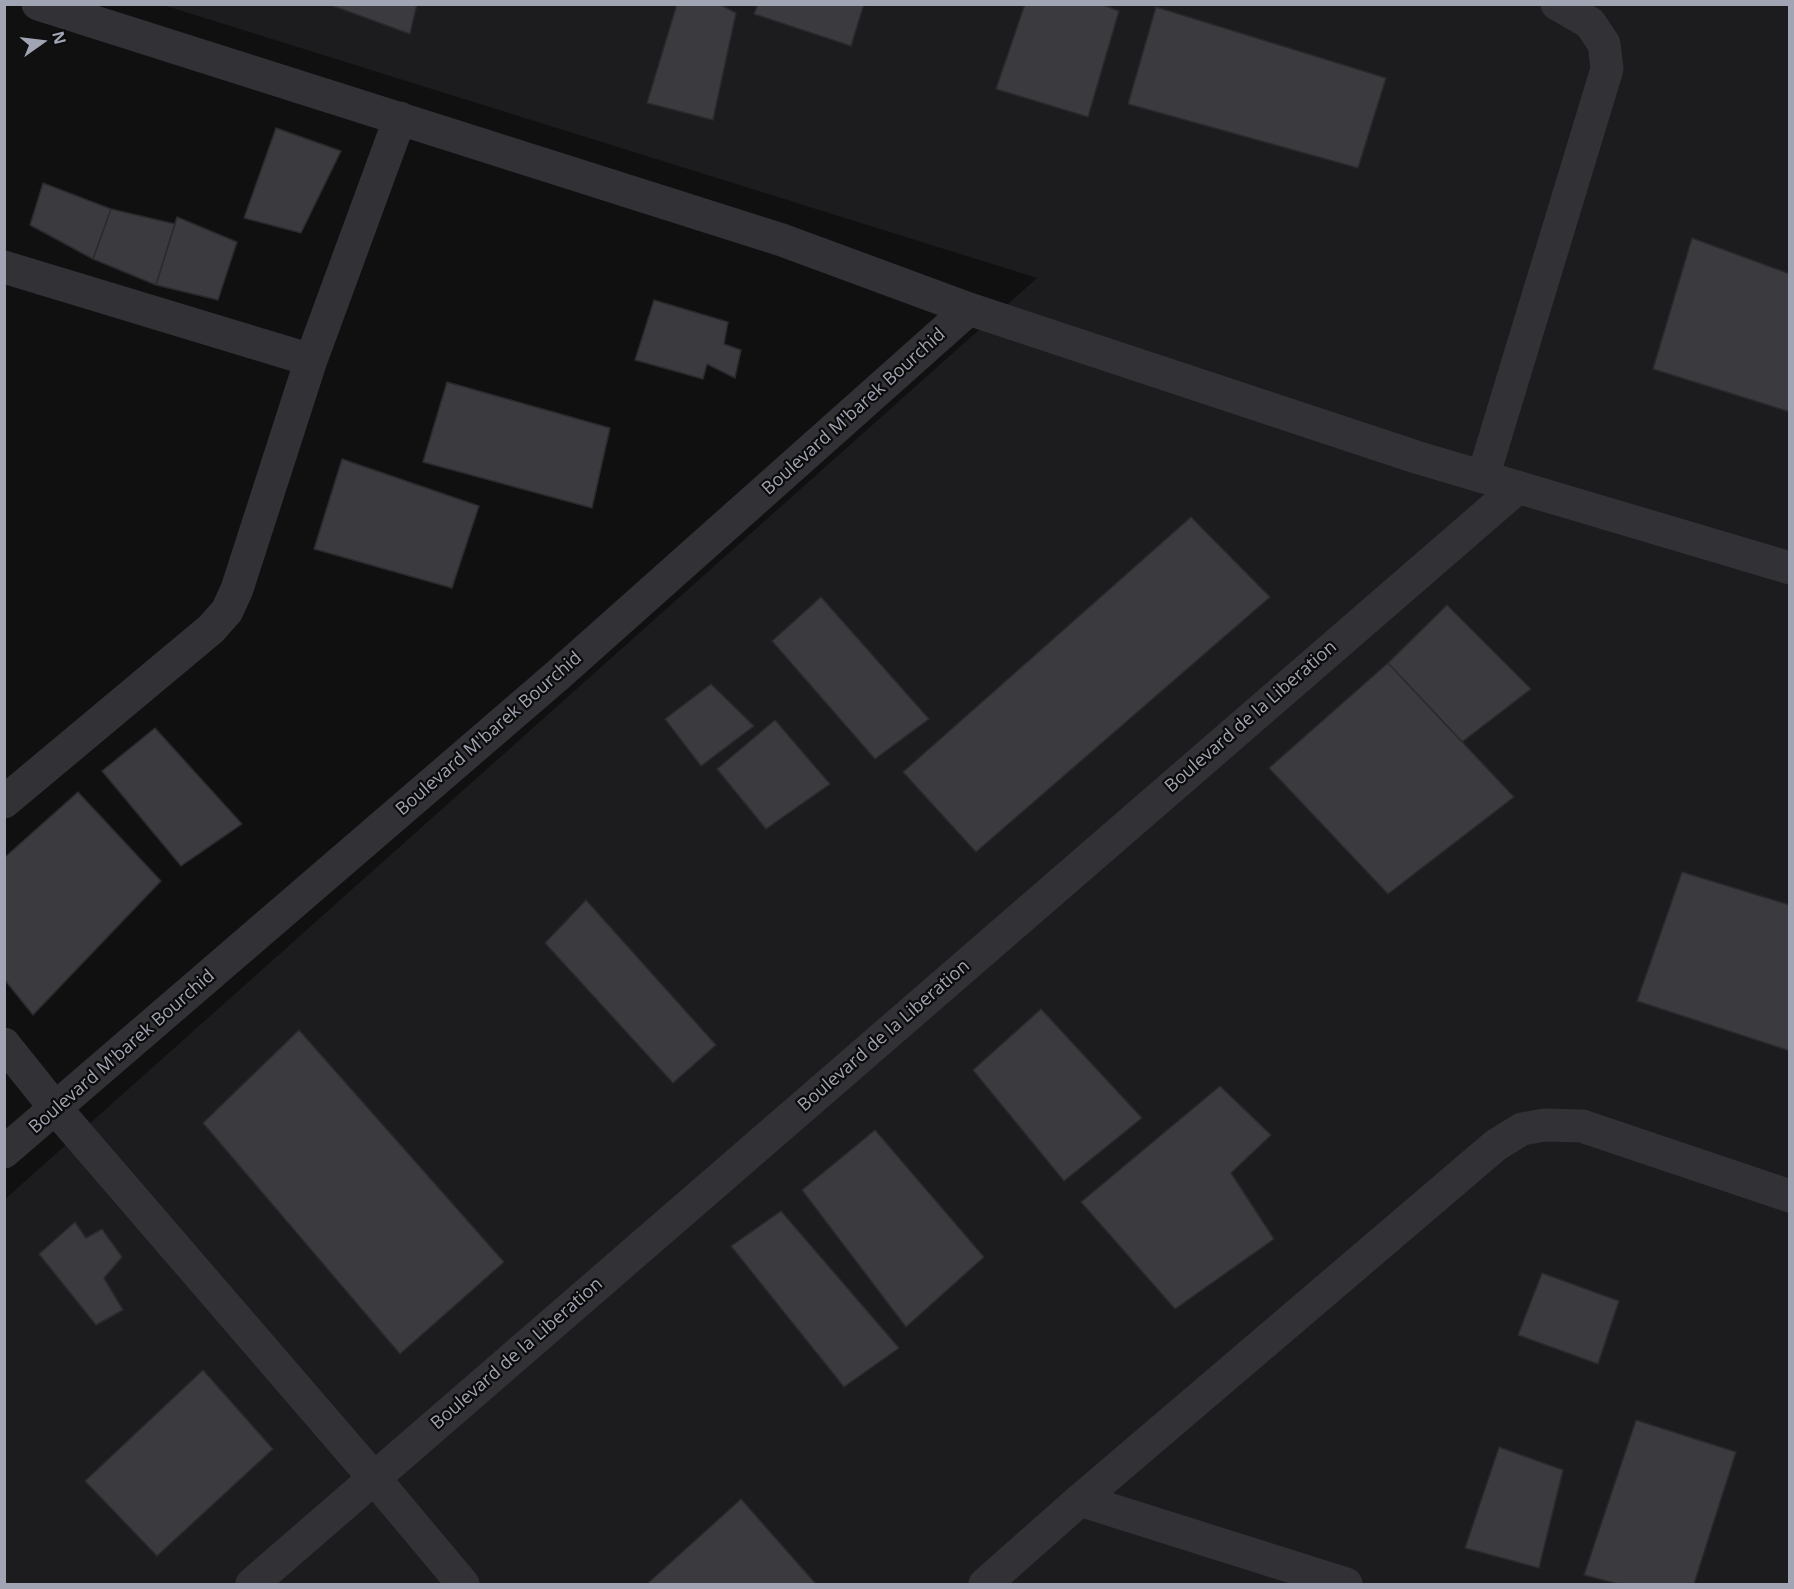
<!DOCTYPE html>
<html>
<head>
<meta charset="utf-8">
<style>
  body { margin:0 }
  #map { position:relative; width:1794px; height:1589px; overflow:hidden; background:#101011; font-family:"Open Sans",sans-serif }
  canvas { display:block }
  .frame { position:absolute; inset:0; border:6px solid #a1a5b3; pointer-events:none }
  .north { position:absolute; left:12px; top:12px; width:60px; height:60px; -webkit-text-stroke:4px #0b0b0c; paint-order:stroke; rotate:76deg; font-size:16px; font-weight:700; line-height:24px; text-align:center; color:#a1a5b3 }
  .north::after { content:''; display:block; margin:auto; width:21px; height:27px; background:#a1a5b3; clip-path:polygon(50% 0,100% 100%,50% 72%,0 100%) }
</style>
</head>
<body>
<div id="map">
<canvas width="1794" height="1589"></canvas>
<div class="frame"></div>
<div class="north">N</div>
</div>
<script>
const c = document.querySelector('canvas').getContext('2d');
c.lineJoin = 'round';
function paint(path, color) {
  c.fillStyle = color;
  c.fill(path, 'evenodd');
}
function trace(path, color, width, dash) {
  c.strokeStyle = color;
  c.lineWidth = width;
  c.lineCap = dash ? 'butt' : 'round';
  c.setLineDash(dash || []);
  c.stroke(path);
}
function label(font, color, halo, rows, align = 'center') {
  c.font = font + ' "Open Sans",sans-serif';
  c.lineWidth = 4.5;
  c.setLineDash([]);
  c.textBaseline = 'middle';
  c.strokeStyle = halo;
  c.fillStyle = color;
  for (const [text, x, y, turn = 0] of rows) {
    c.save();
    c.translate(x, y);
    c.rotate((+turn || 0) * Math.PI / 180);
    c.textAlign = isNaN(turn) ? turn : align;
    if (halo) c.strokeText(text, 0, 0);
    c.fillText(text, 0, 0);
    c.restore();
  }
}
paint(new Path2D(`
  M163,5H1789V1584H5L4,1200L1037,278Z`), '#1c1c1e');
const building = new Path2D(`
  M328,4H417L410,34Z
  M677,4H719L736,13L713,120L647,103Z
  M758,4H864L851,46L754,14Z
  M1025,4H1101L1119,11L1088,117L996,89Z
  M1156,7L1386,78L1358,168L1128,104Z
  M276,128L341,151L301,233L244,218Z
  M43,183L111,209L93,259L30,225Z
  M111,209L175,224L156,285L93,259Z
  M177,217L237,242L218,300L156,285Z
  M1692,238L1790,274V412L1653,369Z
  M654,300L728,322L724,344L741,350L735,378L707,364L703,379L635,360Z
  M447,382L610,428L592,508L423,462Z
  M342,459L479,506L452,588L314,549Z
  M1191,517L1270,597L976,852L903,772Z
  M821,597L929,719L875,759L772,641Z
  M1447,605L1531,689L1462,742L1388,663Z
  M1388,663L1514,797L1388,894L1269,768Z
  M711,684L754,726L701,766L665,719Z
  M775,720L830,784L766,829L717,769Z
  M155,728L242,824L181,866L102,771Z
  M78,792L161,881L33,1015L4,979V858Z
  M1682,872L1790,905V1051L1637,1001Z
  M586,900L716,1045L673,1083L545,943Z
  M1041,1009L1142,1118L1064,1181L973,1070Z
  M299,1030L504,1262L400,1354L203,1123Z
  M1220,1086L1271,1135L1231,1173L1274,1239L1175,1309L1081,1202Z
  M875,1130L984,1257L906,1327L802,1190Z
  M781,1211L899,1348L844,1387L731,1246Z
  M75,1222L86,1238L102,1229L122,1257L104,1278L123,1310L96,1325L39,1254Z
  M1542,1273L1619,1301L1598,1364L1518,1335Z
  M203,1370L273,1449L157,1556L85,1481Z
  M1636,1420L1736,1452L1694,1584H1618L1584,1575Z
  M1499,1447L1563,1470L1539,1568L1465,1548Z
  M741,1499L816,1584H647Z`);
paint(building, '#3a3a3f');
trace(building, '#2a2a2d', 1.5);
trace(new Path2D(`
  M38,4L782,240L969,309L1416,457L1790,568
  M4,267L311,360
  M1483,477L1607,69L1604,44L1590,23L1557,4
  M4,802L211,629L227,611L237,589L311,360L400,118
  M4,1044L56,1109L374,1478L463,1584
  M4,1152L558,675L969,309
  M1080,1500L1346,1584
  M252,1584L1517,488
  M985,1584L1080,1500L1496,1145L1522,1129L1545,1125L1582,1126L1790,1196`), '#313136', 33);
label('18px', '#a1a5b3', '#0b0b0c', [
  ["Boulevard M'barek Bourchid",854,412,-42],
  ["Boulevard de la Liberation",1251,717,-41],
  ["Boulevard M'barek Bourchid",489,734,-41],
  ["Boulevard de la Liberation",884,1036,-41],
  ["Boulevard M'barek Bourchid",122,1052,-41],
  ["Boulevard de la Liberation",517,1354,-41]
]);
</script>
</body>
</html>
